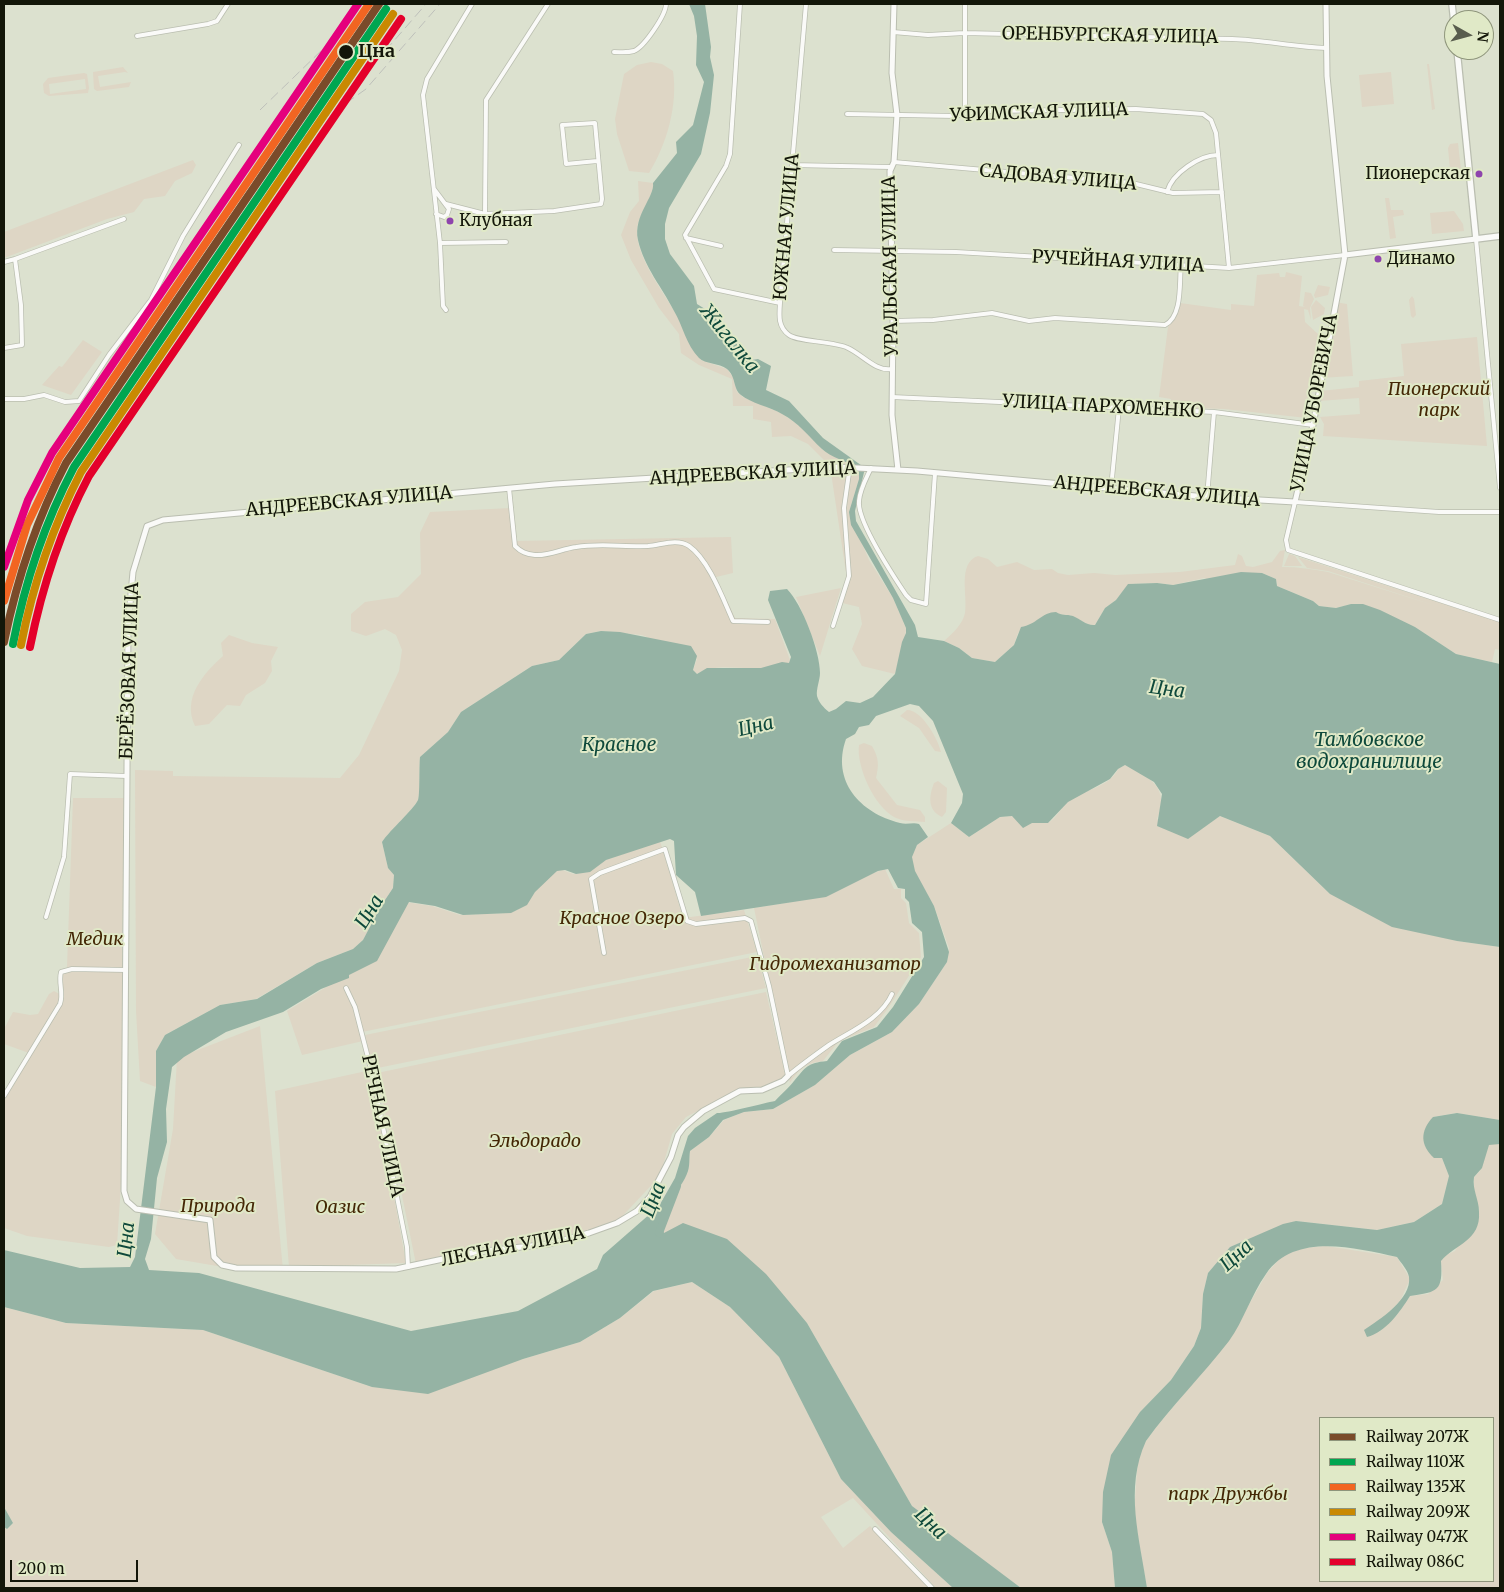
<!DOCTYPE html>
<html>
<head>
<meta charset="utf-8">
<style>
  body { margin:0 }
  #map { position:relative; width:1504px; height:1592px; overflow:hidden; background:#dce1cf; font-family:Merriweather,serif }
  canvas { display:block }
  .frame { position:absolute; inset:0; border:5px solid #131609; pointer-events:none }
  .legend { position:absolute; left:1319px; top:1417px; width:175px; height:165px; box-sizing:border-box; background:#e0e9c7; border:1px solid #8e957b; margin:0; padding:6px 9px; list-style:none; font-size:15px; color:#131609 }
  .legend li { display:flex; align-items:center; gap:10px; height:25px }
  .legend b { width:25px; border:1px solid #8e957b }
  .north { position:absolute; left:1444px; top:10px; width:50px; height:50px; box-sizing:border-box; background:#e0e9c7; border:1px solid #8e957b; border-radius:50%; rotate:97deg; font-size:14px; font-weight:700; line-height:20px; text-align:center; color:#131609 }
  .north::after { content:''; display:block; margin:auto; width:18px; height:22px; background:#595d4e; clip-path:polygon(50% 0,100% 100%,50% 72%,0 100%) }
  .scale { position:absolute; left:10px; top:1560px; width:128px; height:22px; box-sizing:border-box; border:2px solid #131609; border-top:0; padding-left:6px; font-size:15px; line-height:18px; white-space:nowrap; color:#131609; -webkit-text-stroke:4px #e0e9c7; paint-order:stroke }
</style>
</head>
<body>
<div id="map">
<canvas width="1504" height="1592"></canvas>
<div class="frame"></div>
<ul class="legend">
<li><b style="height:6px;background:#7a4b2a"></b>Railway 207Ж</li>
<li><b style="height:6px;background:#00a651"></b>Railway 110Ж</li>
<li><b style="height:6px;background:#f26522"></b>Railway 135Ж</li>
<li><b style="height:6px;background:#c98902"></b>Railway 209Ж</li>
<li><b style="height:6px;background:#e5007d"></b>Railway 047Ж</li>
<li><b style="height:6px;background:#e4002b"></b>Railway 086С</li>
</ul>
<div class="north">N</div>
<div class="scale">200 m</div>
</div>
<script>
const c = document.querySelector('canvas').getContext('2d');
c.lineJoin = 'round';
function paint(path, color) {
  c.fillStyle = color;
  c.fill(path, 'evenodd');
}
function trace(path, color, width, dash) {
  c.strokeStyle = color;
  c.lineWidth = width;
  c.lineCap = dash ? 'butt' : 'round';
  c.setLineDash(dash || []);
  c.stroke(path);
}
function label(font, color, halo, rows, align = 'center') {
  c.font = font + ' Merriweather,serif';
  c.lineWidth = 4;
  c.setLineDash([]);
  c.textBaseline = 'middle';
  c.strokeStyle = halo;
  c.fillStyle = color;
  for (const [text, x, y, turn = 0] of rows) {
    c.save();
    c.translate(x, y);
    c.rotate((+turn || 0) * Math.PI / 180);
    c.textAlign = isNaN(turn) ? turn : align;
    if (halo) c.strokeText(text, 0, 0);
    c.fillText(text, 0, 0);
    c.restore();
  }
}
paint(new Path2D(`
  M651,62L662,64L673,71C678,105 667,144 649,173L629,171L617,134L615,119L624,74L637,65Z
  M1427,64H1429L1435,109L1432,110Z
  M123,67L128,73L125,72L98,76L100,87L131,82L129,87L97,91L94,89L93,72Z
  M1391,72L1394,104L1362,107L1359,75Z
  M84,73L87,74L89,88L88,93L49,96L44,93L43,84L48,78ZM85,79L86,89L50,94L49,84Z
  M1458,143L1462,179L1451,180L1448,148L1450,144Z
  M193,160L196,165L192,173L175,181L165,196L144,199L134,212L107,219L4,258V232Z
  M638,181L653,183C655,195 638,215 637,229C635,254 661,289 673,309C683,325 691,343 701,360L727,369L733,377L737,392L743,397L781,413L799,425L823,450L859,468V479L849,512L869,560L893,598L906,628C907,634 897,665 895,674L862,666L852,649L862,624L859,607L842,603L847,579L830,466L808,444L791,436L772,437L771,422L753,419V406H733L732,379L699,365L681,353L679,334L659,308L631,260L621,235L630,212L639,201Z
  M1385,198H1389L1391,210H1403L1404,215L1393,217L1396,238L1390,239Z
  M1454,211L1463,224L1464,231L1432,234L1430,213Z
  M1286,272L1302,276L1299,306L1305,307L1303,306L1305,292L1311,293L1314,299L1310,308L1311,320L1308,310L1304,309L1305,322L1318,334L1307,418L1224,409L1170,407L1171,399L1159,397L1168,327L1180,303L1231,310V304L1254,306L1257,275L1279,273L1280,277H1285Z
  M1318,285L1330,287L1328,295L1315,298L1314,295Z
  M1412,296L1414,299L1416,315L1413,318L1411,316L1409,300Z
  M1316,300L1325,308L1324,314L1313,320L1311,307Z
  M1335,302L1347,304L1353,376L1320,378Z
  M132,329L139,336L91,403L87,404L83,397L110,356Z
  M1477,337L1487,446L1323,436L1324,424L1320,417L1360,414L1359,398L1319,401L1320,391L1359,387V381L1404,376L1401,344Z
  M83,340L102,352L71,395L42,385L59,366L62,367Z
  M511,508L515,541L731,537L733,573L716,577L735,618L775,619L790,660L789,663C779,663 772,667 762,668C740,670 717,662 697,674L693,670L697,659L642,635L601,631L586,634L559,660L532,666L461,712L448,732L420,757C419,766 420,796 418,800C413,810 391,829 382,842L388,868L394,875L393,888L381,906L363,940L353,949L317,963L256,999L220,1005L165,1035L156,1051V1087L140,1081L136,1011L135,770L173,771V776L340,778L359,755L399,671L402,650L396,635L385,629L366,636L351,631V614L365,602L398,597L421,574L420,533L430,512Z
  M1285,550L1282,567C1298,567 1312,569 1328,572L1436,606L1328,571L1307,568L1298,557L1500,622V650L1495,649L1492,662L1456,654L1415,627L1351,604L1336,608L1319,606L1313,601L1277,586L1276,579L1262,573L1223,576L1209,580L1204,578L1173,585L1157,583L1129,584L1116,600L1105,608L1095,625C1087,626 1081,620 1074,617C1059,609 1031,625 1018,633L1014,645L995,662L972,658L959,648L944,641C952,634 963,624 965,613C968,596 957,563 978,556L988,559L997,567L1017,562L1034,570L1052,569L1058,573L1068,575L1094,573L1115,575L1180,572L1235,565L1238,554L1242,556L1246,566L1253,567L1272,562L1280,551Z
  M1289,554L1295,556L1302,566H1284Z
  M841,588L820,656L796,597Z
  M229,635L252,643L278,647L271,661L272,671L265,683L246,695L240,706L227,705L209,724L195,726C182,698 203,674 223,656L221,643Z
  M907,710C922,710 938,739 941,752L935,751L919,728L900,716Z
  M864,743L872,746C879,758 879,765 876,778L897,805L920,810L925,817V822C915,821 903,822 894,817C874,806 856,766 859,745Z
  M1125,765C1151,777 1170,789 1157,819L1188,838L1220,816L1270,836L1330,894L1457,941L1500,947V1120L1456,1113L1433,1117L1442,1158L1449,1176L1442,1204L1414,1222L1377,1230L1296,1221L1230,1247L1208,1273L1203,1294L1201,1328L1194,1346L1171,1380L1140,1412L1102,1522L1112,1552L1115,1588H1021L936,1526L912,1506L807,1323L664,1233C656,1208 680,1193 688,1171C690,1165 689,1158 690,1151L709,1137L724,1120L744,1112L773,1109L815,1085L850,1055L892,1032L919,1004L947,962L949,948L934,906L914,871L911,857L917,845L951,823L969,837L1000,817L1012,816C1024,825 1035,821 1048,823C1057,818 1061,807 1070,800C1085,789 1110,787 1118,769Z
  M938,781L947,788L946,812L942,817C927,810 929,796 934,783Z
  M73,798H124L122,967L120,969L67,967Z
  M660,841L683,918L744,910L757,952L362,1032L363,1041L302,1055L287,1011L346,975L405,902L432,906L460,915L507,913L517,910L554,871L562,870L573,874L587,872L597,863Z
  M885,869L894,889H901V898L906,903L909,923L919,933L921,957L889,1007L874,1027L839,1041L823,1061C806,1063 799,1069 790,1083L754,908L792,902Z
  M757,956L766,988L373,1069L365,1035Z
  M64,971H123L122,1169L117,1245L109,1247L27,1236L4,1228V1101L61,1004L64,989L61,986Z
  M54,991L61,995L60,1001L29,1053L4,1044V1029L13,1012L30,1015L38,1014L49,994Z
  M766,992L787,1082L729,1095L686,1117L672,1134L660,1176L616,1223L551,1241L474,1248L444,1258L416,1264L377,1073Z
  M260,1026L283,1270L217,1266L176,1259L155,1234L173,1129L177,1058Z
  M371,1070L406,1263L289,1267L275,1091Z
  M1489,1144H1500V1588H1147L1134,1514L1138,1457L1146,1441L1158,1425L1194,1382L1240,1320L1267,1273L1282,1256L1303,1248L1326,1246L1397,1257L1410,1279L1400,1301L1387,1314L1379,1332L1397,1315L1410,1296L1428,1294L1443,1280L1441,1261L1446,1255L1455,1251L1479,1210L1474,1192V1177L1480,1171ZM1320,1418H1493V1581H1320Z
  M692,1282L730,1307L779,1357L841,1479L891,1532L953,1588H936L853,1498L821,1517L843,1548L870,1526L929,1588H4V1527L7,1529L13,1523L4,1507V1307L66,1323L203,1330L372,1387L523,1359L580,1342L620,1318L654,1291Z`), '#ded6c5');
paint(new Path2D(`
  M689,4H705L711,47L710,57L714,75L710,113L701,154L669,208L665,224V239L670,254L694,286L697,304L713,314L729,339H734L746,361L758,359L771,366L766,390L789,401L823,438L865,468L855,511L856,521L915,625L918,637L944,641L959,648L972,658L995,662L1014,645L1021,627C1036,625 1042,612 1056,612C1062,616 1066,614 1073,616C1080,619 1087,626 1095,625L1105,608L1116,600L1128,584L1157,583L1173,585L1241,572L1262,573L1276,579L1277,586L1313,601L1319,606L1336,608L1351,604H1363L1380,610L1415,627L1456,654L1500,664V947L1457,941L1392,927L1330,894L1270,836L1220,816L1188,839L1157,826L1162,794L1154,782L1125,765L1118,769L1110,779L1068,802L1048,823H1032L1023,828L1012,816L1000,817L969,837L951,823L962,803L963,794L933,721L919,706L910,704L876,716L869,725L859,727L855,734L846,739C831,781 860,813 900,823C907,825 913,822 919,824L928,837L917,845L912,857L915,871L934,906L949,952L947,962L919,1004L892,1032L850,1055L815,1085L773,1109L744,1112L723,1120L709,1137L690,1151C689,1158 690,1165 688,1171C681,1193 655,1208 664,1233L683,1223L727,1239L766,1274L807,1323L912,1506L1021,1588H953L891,1532L841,1479L779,1357L730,1307L692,1282L653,1291L620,1318L580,1342L523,1359L428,1394L372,1387L203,1330L66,1323L4,1307V1250L80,1268L130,1267L135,1257L156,1087V1051L165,1035L220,1005L257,999L317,963L353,949L363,940L381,906L393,888L394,875L388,868L382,842C391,829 413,810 418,800C420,796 419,766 420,757L448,732L461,712L532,666L559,660L586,634L601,631L620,632L691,646L697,656L693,670L697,674L707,668H761L782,662L789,663L791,657L768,600L770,591L787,589C802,604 820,651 820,673C820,680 816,689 817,696C819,703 823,707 829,712L836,709L846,701L860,703L873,697L895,674L902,642L906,633V628L893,598L851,525L849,512L859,479V468C848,462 830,457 822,449C808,436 799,423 782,414C771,407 750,403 741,395C733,389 736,376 727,369C719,363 705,364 699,358C686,345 683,326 674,311C662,287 644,267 638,240C633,215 655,197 653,183L677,153L676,142L693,125L704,82L696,65L697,36L694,16ZM670,839L674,841L676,875L695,892L701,916L826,897L878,871L888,869L898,888L905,889V898L909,902L912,923L922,932L924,957L893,1007L877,1027L842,1041L827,1061C807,1063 806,1067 794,1081C789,1088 781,1094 775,1101C764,1103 723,1114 717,1113L695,1128L688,1136L675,1178L659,1206L603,1255L597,1269L518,1311L411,1331L199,1273L149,1270L145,1259L151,1239L157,1178L167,1142L166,1109L172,1067L184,1057L226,1032L283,1012L321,989L349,978V975L377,961L409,902L435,906L463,915L511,913L527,905L535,892L557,871L565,870L576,874L590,872L606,860Z
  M1457,1113L1500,1120V1144L1489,1145L1482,1168L1474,1177C1472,1190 1479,1199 1479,1212C1481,1241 1455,1244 1441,1261C1443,1291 1438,1292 1410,1296C1400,1312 1386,1332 1367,1337L1364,1330C1379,1320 1412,1299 1409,1277C1408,1270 1401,1263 1397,1257C1354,1248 1295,1232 1266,1274C1251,1295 1244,1320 1229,1341C1203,1375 1171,1406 1146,1441C1124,1489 1140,1539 1147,1588H1115L1112,1552L1102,1522L1103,1492L1111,1455L1140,1412L1171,1380L1194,1346L1201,1328L1203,1294L1208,1273L1230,1247L1283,1224L1296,1221L1377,1230L1414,1222L1442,1204L1449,1176L1442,1158H1434C1420,1145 1420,1131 1433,1117Z
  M4,1507L13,1523L7,1529L4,1527Z`), '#95b3a4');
trace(new Path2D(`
  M659,1233L677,1186`), '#95b3a4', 8);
const minor = new Path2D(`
  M740,4L730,154L726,166L685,235L714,289L780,303
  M806,4L780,303C779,316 778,327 789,335C798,342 834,341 848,348C863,355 876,372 892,369
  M965,4V113
  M893,32L928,35L964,33L1232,39C1264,40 1294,47 1326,48
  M137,36L208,24L217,21L228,4
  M614,52C621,52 627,53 634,51C644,47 666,15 666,4
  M847,114L955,116L971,112L990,111L1136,109L1203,114L1211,120L1216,133L1229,268
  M894,162L1132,183L1173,193L1222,192
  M792,165L890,167
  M434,189L449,209L447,215L444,217L436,214
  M1167,192C1172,173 1200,155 1218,155
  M446,204L485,214L554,211L601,204L602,199L595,123L562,125L566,164L597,161
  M485,214L486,100L548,4
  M686,238L721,246
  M1476,239L1500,488
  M440,243L506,242
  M834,250L956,252L1229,268L1345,255
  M15,259L124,219
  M4,262L15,259L21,305L22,345L4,348
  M446,310L443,306L440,243L423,95L427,79L472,4
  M893,321L933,320L992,313L1029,321L1055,318L1165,325C1183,316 1179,282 1181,265
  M892,397L1214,412L1313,425
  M4,399H24L44,395L65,402L79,401L109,355L151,300L183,236L239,145
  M871,468C866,479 860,489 859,501C857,522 894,577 906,595L911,600L926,604L935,473
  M509,488L515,546C521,552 526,554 535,555C550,556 561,549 576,547C599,543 624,547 648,546C661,545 677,538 689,546C709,560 723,599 733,621L768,622
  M1111,488L1119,408
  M1207,497L1214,412
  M1500,512H1439L1295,502L1286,540L1288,550L1500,620
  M833,626L849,576L844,508L850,466
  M46,917L64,857L70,774L127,776
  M604,953L591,879L600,873L665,849L687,921L696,924L745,918L751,921L769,986L788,1076C801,1065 815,1055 829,1045C851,1031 881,1019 892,994
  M346,988L355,1007L373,1077L407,1247L408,1267
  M4,1096L60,1004C64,993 58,983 61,972L72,969L126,970
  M875,1529L932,1588`);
const tertiary = new Path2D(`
  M894,4L892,73L897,115L894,162L890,171L893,321L892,415L898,470
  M1345,255L1476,239
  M788,1076L783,1081L762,1090L740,1091L703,1111L684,1127L678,1135L671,1157L650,1197L637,1211L617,1223L589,1233L549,1244L476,1252L396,1269L236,1268L222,1265L214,1257L210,1220L136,1209L127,1201L124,1191L128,626L133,572L147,526L163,520L555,484L837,467L917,471L1207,497L1295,502L1313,425L1345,255L1327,76L1326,4`);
const secondary = new Path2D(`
  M1452,4L1454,23
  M1457,50L1476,239L1500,236`);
trace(minor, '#babeb0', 5.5);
trace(tertiary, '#babeb0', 7);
trace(secondary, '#babeb0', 8);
trace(minor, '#fafaf8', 4);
trace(tertiary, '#fafaf8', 5);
trace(secondary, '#fafaf8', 5.5);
trace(new Path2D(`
  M346,96L426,4
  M260,110L325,47L355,4
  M211,262L237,230L285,158L299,141L325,118L366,89L440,4
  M133,371L217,258
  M117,396L136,366`), '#bdbfba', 1, [10, 5]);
trace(new Path2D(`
  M4,642C17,579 36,520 66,463L379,4`), '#7a4b2a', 8);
trace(new Path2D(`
  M13,644C25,581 44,524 74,467L386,9`), '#00a651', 8);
trace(new Path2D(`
  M4,601L27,525L59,458L369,4`), '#f26522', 8);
trace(new Path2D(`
  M21,645C33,584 52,528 81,472L393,14`), '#c98902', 8);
trace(new Path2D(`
  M4,567L28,500L52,453L358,4`), '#e5007d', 8);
trace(new Path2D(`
  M30,647C42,587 60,531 89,476L401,19`), '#e4002b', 8);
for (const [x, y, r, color] of [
  [346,52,8,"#131609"],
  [1479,174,4.5,"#8e44ad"],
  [450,221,4.5,"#8e44ad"],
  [1378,259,4.5,"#8e44ad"]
]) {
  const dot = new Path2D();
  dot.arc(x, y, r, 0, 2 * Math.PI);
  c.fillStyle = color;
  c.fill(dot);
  trace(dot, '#e0e9c7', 2);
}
label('17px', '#131609', '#e0e9c7', [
  ["Пионерская",1470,174,"right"],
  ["Клубная",459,221],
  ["Динамо",1387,259]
], 'left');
label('18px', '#131609', '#e0e9c7', [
  ["ОРЕНБУРГСКАЯ УЛИЦА",1110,36,1],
  ["УФИМСКАЯ УЛИЦА",1039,113,-2],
  ["САДОВАЯ УЛИЦА",1058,178,5],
  ["ЮЖНАЯ УЛИЦА",787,227,-85],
  ["РУЧЕЙНАЯ УЛИЦА",1118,262,3],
  ["УРАЛЬСКАЯ УЛИЦА",891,266,-91],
  ["УЛИЦА УБОРЕВИЧА",1315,403,-79],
  ["УЛИЦА ПАРХОМЕНКО",1103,407,3],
  ["АНДРЕЕВСКАЯ УЛИЦА",753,474,-3],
  ["АНДРЕЕВСКАЯ УЛИЦА",1157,492,5],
  ["АНДРЕЕВСКАЯ УЛИЦА",349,502,-5],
  ["БЕРЁЗОВАЯ УЛИЦА",130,671,-88],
  ["РЕЧНАЯ УЛИЦА",382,1126,78],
  ["ЛЕСНАЯ УЛИЦА",513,1247,-11]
]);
label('bold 18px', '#131609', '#e0e9c7', [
  ["Цна",358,52]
], 'left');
label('italic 18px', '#442705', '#e0e9c7', [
  ["Пионерский",1439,390],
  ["парк",1439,411],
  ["Красное Озеро",622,919],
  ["Медик",95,940],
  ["Гидромеханизатор",835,965],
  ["Эльдорадо",535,1142],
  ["Природа",218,1207],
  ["Оазис",340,1208],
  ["парк Дружбы",1228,1495]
]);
label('italic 19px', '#0e493b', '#e0e9c7', [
  ["Жигалка",729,339,51],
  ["Цна",1167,690,8],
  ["Цна",756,727,-13],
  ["Тамбовское",1369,741],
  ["водохранилище",1369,763],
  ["Красное",619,746],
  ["Цна",370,912,-58],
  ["Цна",654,1200,-69],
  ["Цна",127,1240,-84],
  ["Цна",1237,1256,-42],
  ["Цна",930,1524,44]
]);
</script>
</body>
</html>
